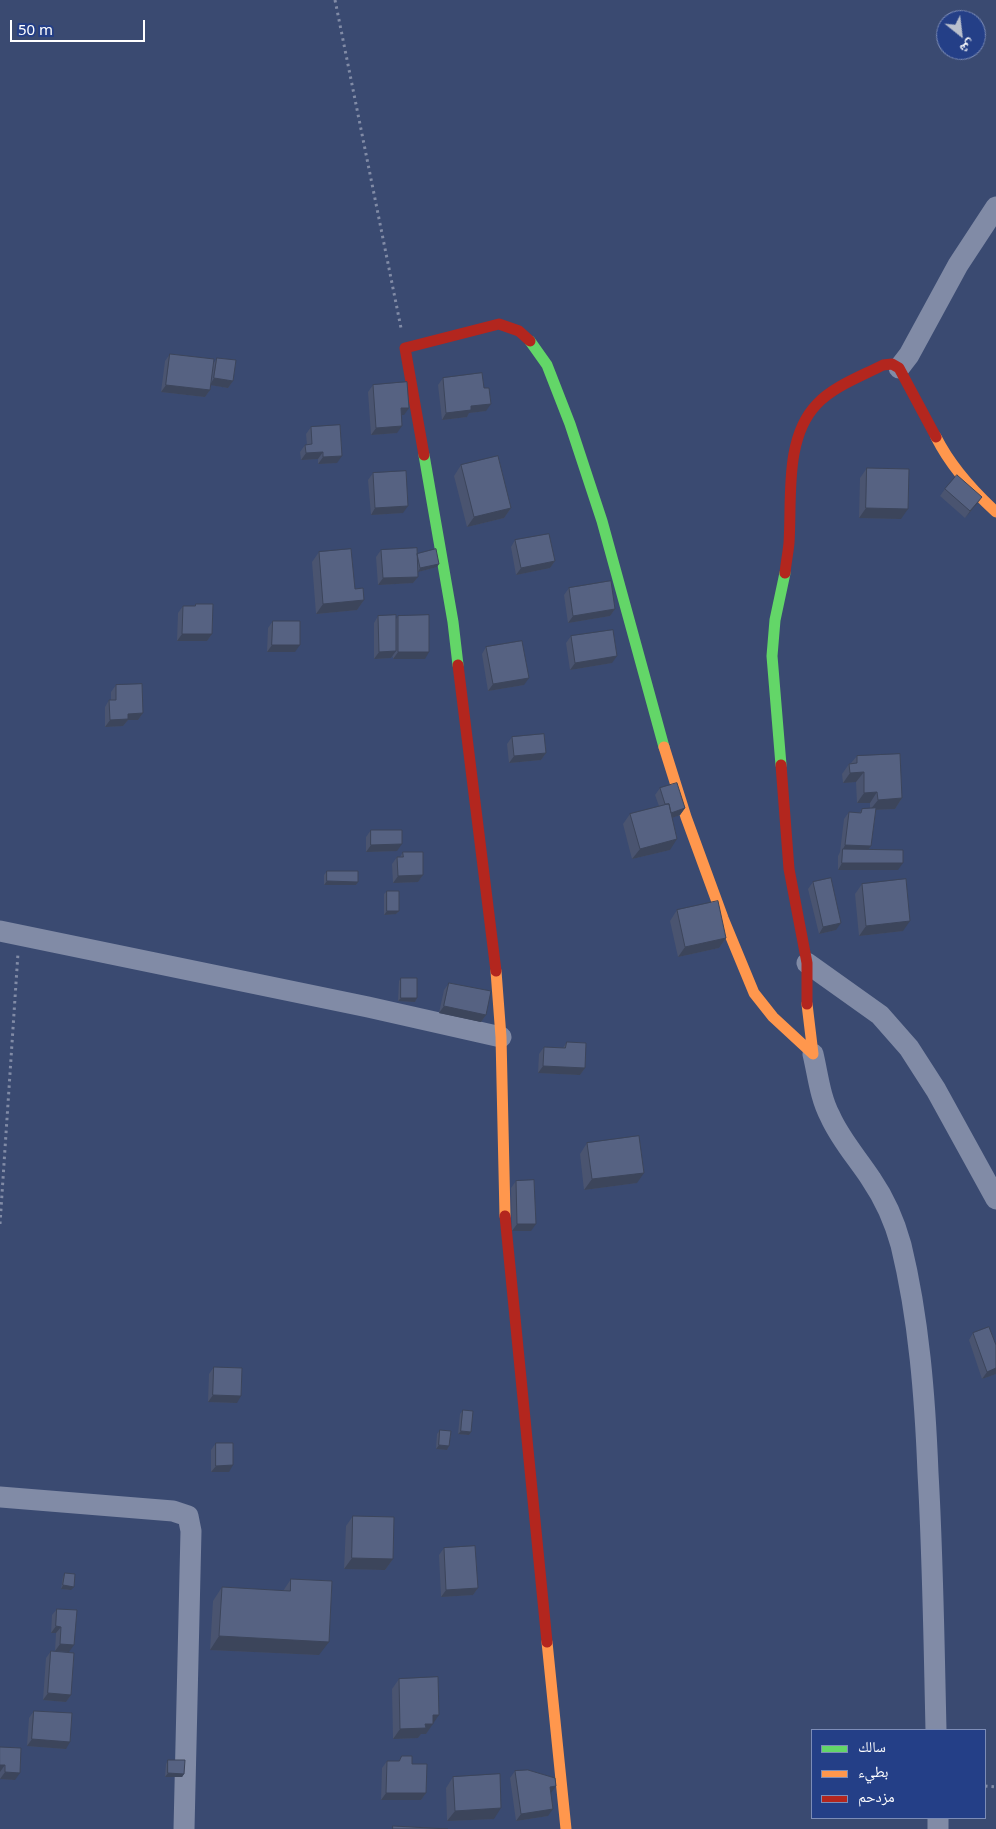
<!DOCTYPE html>
<html>
<head>
<meta charset="utf-8">
<style>
  body { margin:0 }
  #map { position:relative; width:996px; height:1829px; overflow:hidden; background:#3a4a71; font-family:"Noto Sans","Noto Naskh Arabic",sans-serif }
  canvas { display:block }
  .legend { position:absolute; left:811px; top:1729px; width:175px; height:90px; box-sizing:border-box; background:#243f87; border:1px solid #7c8cb7; margin:0; padding:6px 9px; list-style:none; font-size:15px; color:#fff }
  .legend li { display:flex; align-items:center; gap:10px; height:25px }
  .legend b { width:25px; border:1px solid #7c8cb7 }
  .north { position:absolute; left:936px; top:10px; width:50px; height:50px; box-sizing:border-box; background:#243f87; border:1px solid #7c8cb7; border-radius:50%; rotate:151deg; font-size:14px; font-weight:700; line-height:20px; text-align:center; color:#fff }
  .north::after { content:''; display:block; margin:auto; width:18px; height:22px; background:#bac0cd; clip-path:polygon(50% 0,100% 100%,50% 72%,0 100%) }
  .scale { position:absolute; left:10px; top:20px; width:135px; height:22px; box-sizing:border-box; border:2px solid #fff; border-top:0; padding-left:6px; font-size:15px; line-height:18px; white-space:nowrap; color:#fff; -webkit-text-stroke:4px #243f87; paint-order:stroke }
</style>
</head>
<body>
<div id="map">
<canvas width="996" height="1829"></canvas>
<ul class="legend">
<li><b style="height:6px;background:#63d668"></b>سالك</li>
<li><b style="height:6px;background:#ff974d"></b>بطيء</li>
<li><b style="height:6px;background:#b3261e"></b>مزدحم</li>
</ul>
<div class="north">ش</div>
<div class="scale">50 m</div>
</div>
<script>
const c = document.querySelector('canvas').getContext('2d');
c.lineJoin = 'round';
function trace(path, color, width, dash) {
  c.strokeStyle = color;
  c.lineWidth = width;
  c.lineCap = dash ? 'butt' : 'round';
  c.setLineDash(dash || []);
  c.stroke(path);
}
function paint(path, color) {
  c.fillStyle = color;
  c.fill(path, 'evenodd');
}
trace(new Path2D(`
  M335,0L401,328
  M0,1224L18,953
  M985,1786L996,1787`), '#818ba6', 3, [2.5, 4]);
trace(new Path2D(`
  M899,368L909,355L958,265L996,207
  M0,931L368,1007L501,1037
  M807,963L880,1015L909,1048L936,1090L996,1199
  M813,1054C818,1075 820,1097 830,1116C840,1139 858,1159 871,1179C884,1198 895,1223 901,1245C919,1319 925,1397 928,1473C933,1559 934,1645 936,1730
  M0,1497L173,1511L188,1516L191,1531L184,1829
  M938,1818V1829`), '#818ba6', 21);
trace(new Path2D(`
  M530,341L547,365L570,424L602,521L664,747
  M424,455L453,622L458,665
  M781,765L772,656L775,620L785,573`), '#63d668', 11);
trace(new Path2D(`
  M936,437C951,467 972,490 996,512
  M664,747L686,817L723,918L754,993L773,1017L813,1054L807,1004
  M496,971L501,1037L505,1216
  M547,1642L566,1829`), '#ff974d', 11);
trace(new Path2D(`
  M424,455L405,348L499,324L519,331L530,341
  M785,573C786,563 788,553 789,543C792,499 784,438 817,404C834,386 862,376 883,365L892,364L899,368L936,437
  M458,665L496,971
  M781,765L789,869L807,963V1004
  M505,1216L547,1642`), '#b3261e', 11);
paint(new Path2D(`
  M170,354L213,364L217,358L233,381L228,388L211,385L210,390L205,397L161,392L165,361Z
  M443,378L486,411L469,413L467,417L442,420L438,385Z
  M373,385L404,415H401L397,433L371,435L368,392Z
  M311,427L337,463L318,464V459L301,460L300,452L305,445H307L306,434Z
  M461,465L511,508L504,518L467,527L454,476Z
  M867,468L901,519L859,518L860,478Z
  M373,473L403,513L371,515L368,480Z
  M945,489L977,504L965,518L940,496Z
  M515,540L555,561L550,568L516,575L511,547Z
  M381,550L417,554L437,567L418,572V577L413,583L378,585L376,557Z
  M319,552L355,589L364,600L357,610L316,614L312,562Z
  M569,588L615,609L610,616L568,623L564,595Z
  M196,604L212,634L207,641H177L178,613L183,606H194Z
  M378,616L396,619L398,616L425,659H393V656L391,658L374,659V623Z
  M273,621L295,652H267L268,628Z
  M571,636L612,663L570,670L566,643Z
  M486,647L524,685L488,691L482,654Z
  M116,685L143,713L138,720H128L123,726L105,727V707L109,700H111V692Z
  M512,737L546,753L541,760L509,763L507,744Z
  M857,756L902,798L895,809L876,810L871,846L869,849L898,870H838V856L840,852L844,819L849,812L859,813L862,809H870V803H857L856,782L843,783L842,774L849,764L851,763Z
  M660,788L685,808L680,815L672,818L670,850L632,859L623,824L630,814L659,806L655,795Z
  M371,830L397,851L366,852V837Z
  M403,852L423,875L418,882L393,883L392,864L397,857H400Z
  M327,871L358,882L356,885H324V875Z
  M813,882L836,930L819,934L808,889Z
  M862,884L903,931L859,936L855,894Z
  M387,891L399,911L396,914L384,915V894Z
  M677,910L726,938L719,948L678,957L670,921Z
  M401,978L417,998L415,1002L398,1001L399,981Z
  M449,983L486,1015L481,1022L439,1013L444,990Z
  M567,1042L585,1068L580,1075L538,1073L539,1054L544,1047L563,1048Z
  M587,1143L637,1183L584,1190L580,1154Z
  M516,1181L531,1231H512L511,1188Z
  M973,1333L996,1345V1374L982,1379L969,1340Z
  M214,1367L237,1403L208,1402L209,1374Z
  M463,1410L471,1432L469,1435L458,1434L460,1414Z
  M440,1430L449,1446L447,1450L436,1449L437,1434Z
  M216,1443L229,1472H211V1450Z
  M353,1516L393,1559L385,1570L344,1569L346,1526Z
  M444,1548L478,1588L473,1595L441,1597L439,1555Z
  M65,1573L71,1590L61,1589L63,1577Z
  M291,1579L319,1655L210,1650L213,1601L222,1587L283,1591Z
  M57,1609L69,1652L55,1651L56,1633H51L52,1615Z
  M51,1651L71,1695L66,1702L43,1700L46,1658Z
  M399,1679L433,1722L426,1734H421L418,1738L393,1739L392,1689Z
  M34,1711L66,1749L27,1746L29,1718Z
  M0,1747L15,1780L0,1779Z
  M168,1760L184,1774L182,1777H165L166,1764Z
  M387,1761L412,1764L426,1793L421,1800H381L382,1768Z
  M515,1771L551,1793L548,1816L516,1821L510,1778Z
  M453,1777L494,1819L447,1821L446,1788Z`), '#4a5470');
paint(new Path2D(`
  M214,378L233,381L228,388L210,385Z
  M166,385L210,390L205,397L161,392Z
  M491,404L486,411L469,413L467,417L442,420L446,413L471,406Z
  M401,408H409L404,415H396Z
  M402,426L397,433L371,435L376,428Z
  M323,452L318,459L301,460L306,453Z
  M342,456L337,463L318,464L323,457Z
  M982,497L977,504L965,518L970,511Z
  M408,506L403,513L371,515L375,508Z
  M511,508L504,518L467,527L474,517Z
  M866,508L908,509L901,519L859,518Z
  M555,561L550,568L516,575L521,568Z
  M439,564L437,567L418,572L420,568Z
  M418,577L413,583L378,585L383,578Z
  M364,600L357,610L316,614L323,604Z
  M615,609L610,616L568,623L573,616Z
  M182,634H212L207,641H177Z
  M272,645H300L295,652H267Z
  M396,651L391,658L374,659L379,652Z
  M398,652H429L425,659H393Z
  M617,656L612,663L570,670L575,663Z
  M529,678L524,685L488,691L493,684Z
  M143,713L138,720H128L123,726L105,727L110,720L128,714Z
  M546,753L541,760L509,763L514,756Z
  M864,772L856,782L843,783L850,773Z
  M877,792L870,803H857L864,793Z
  M902,798L895,809L870,810L878,800Z
  M685,808L680,815L664,821L669,814Z
  M677,839L670,850L632,859L640,849Z
  M402,844L397,851L366,852L371,845Z
  M845,845L871,846L866,853L843,849Z
  M842,863H903L898,870H838Z
  M423,875L418,882L393,883L398,876Z
  M327,881L358,882L356,885H324Z
  M387,911H399L396,914L384,915Z
  M910,921L903,931L859,936L866,926Z
  M841,923L836,930L819,934L823,927Z
  M726,938L719,948L678,957L685,947Z
  M401,998H417L415,1002L398,1001Z
  M444,1006L486,1015L481,1022L439,1013Z
  M543,1066L585,1068L580,1075L538,1073Z
  M644,1173L637,1183L584,1190L592,1179Z
  M517,1224H536L531,1231H512Z
  M996,1368V1374L982,1379L987,1372Z
  M213,1395L241,1396L237,1403L208,1402Z
  M461,1431L471,1432L469,1435L458,1434Z
  M439,1445L449,1446L447,1450L436,1449Z
  M233,1465L229,1472H211L216,1466Z
  M352,1558L393,1559L385,1570L344,1569Z
  M63,1585L74,1587L71,1590L61,1589Z
  M478,1588L473,1595L441,1597L446,1590Z
  M56,1626L61,1627L56,1633H51Z
  M219,1636L329,1642L319,1655L210,1650Z
  M60,1644L74,1645L69,1652L55,1651Z
  M48,1693L71,1695L66,1702L43,1700Z
  M433,1715H439L426,1734H421L418,1738L393,1739L400,1729Z
  M32,1739L70,1742L66,1749L27,1746Z
  M0,1765H5L0,1772Z
  M5,1772L20,1773L15,1780L0,1779Z
  M168,1773L184,1774L182,1777H165Z
  M556,1786L551,1793L545,1794L550,1787Z
  M386,1793H426L421,1800H381Z
  M501,1808L494,1819L447,1821L455,1811Z
  M553,1809L548,1816L516,1821L521,1814Z`), '#3c455b');
const building = new Path2D(`
  M170,354L214,359L210,390L166,385Z
  M217,358L236,360L233,381L214,378Z
  M482,373L484,388H489L491,404L471,406V410L446,413L443,378Z
  M407,382L409,408H401L402,426L376,428L373,385Z
  M340,425L342,456L323,457V452L306,453L305,445L312,444L311,427Z
  M498,456L511,508L474,517L461,465Z
  M867,468L909,469L908,509L866,508Z
  M406,471L408,506L375,508L373,473Z
  M957,475L982,497L970,511L945,489Z
  M549,534L555,561L521,568L515,540Z
  M417,548L418,577L383,578L381,550Z
  M351,549L355,589L363,588L364,600L323,604L319,552Z
  M436,549L439,564L420,568L417,554Z
  M611,581L615,609L573,616L569,588Z
  M196,604H213L212,634H182L183,606H195Z
  M396,615V651L379,652L378,616Z
  M429,615V652H398V616Z
  M273,621H300V645H272Z
  M613,630L617,656L575,663L571,636Z
  M522,641L529,678L493,684L486,647Z
  M142,684L143,713L128,714V719L110,720L109,700H116V685Z
  M544,734L546,753L514,756L512,737Z
  M900,754L902,798L878,800L877,792L864,793V772L850,773L849,764L857,763V756Z
  M677,783L685,808L671,813L669,804H665L660,788Z
  M669,804L677,839L640,849L630,814Z
  M876,808L871,846L845,845L849,812L861,813L862,809Z
  M371,830H402V844L371,845Z
  M843,849L903,850V863H842Z
  M403,852H423V875L398,876L397,857H403Z
  M327,871H358V882L327,881Z
  M831,878L841,923L823,927L813,882Z
  M906,879L910,921L866,926L862,884Z
  M387,891H399V911H387Z
  M718,901L726,938L685,947L677,910Z
  M401,978H417V998H401Z
  M449,983L491,991L486,1015L444,1006Z
  M567,1042L586,1043L585,1068L543,1066L544,1047L565,1048Z
  M639,1136L644,1173L592,1179L587,1143Z
  M534,1180L536,1224H517L516,1181Z
  M989,1327L996,1345V1368L987,1372L973,1333Z
  M214,1367L242,1368L241,1396L213,1395Z
  M463,1410L473,1411L471,1432L461,1431Z
  M440,1430L451,1431L449,1446L439,1445Z
  M216,1443H233V1465L216,1466Z
  M353,1516L394,1517L393,1559L352,1558Z
  M475,1546L478,1588L446,1590L444,1548Z
  M65,1573L75,1574L74,1587L63,1585Z
  M291,1579L332,1581L329,1642L219,1636L222,1587L290,1591Z
  M57,1609L77,1610L74,1645L60,1644L61,1627L56,1626Z
  M51,1651L74,1653L71,1695L48,1693Z
  M438,1677L439,1715H433V1724H425L426,1728L400,1729L399,1679Z
  M34,1711L72,1713L70,1742L32,1739Z
  M0,1747L21,1748L20,1773L5,1772V1765H0Z
  M402,1756H412V1764H427L426,1793H386L387,1761H399Z
  M168,1760H185L184,1774L168,1773Z
  M528,1770L555,1778L556,1786L550,1787L553,1809L521,1814L515,1771Z
  M500,1774L501,1808L455,1811L453,1777Z
  M393,1826L448,1829H393Z`);
paint(building, '#566282');
trace(building, '#3c455b', 1);
</script>
</body>
</html>
